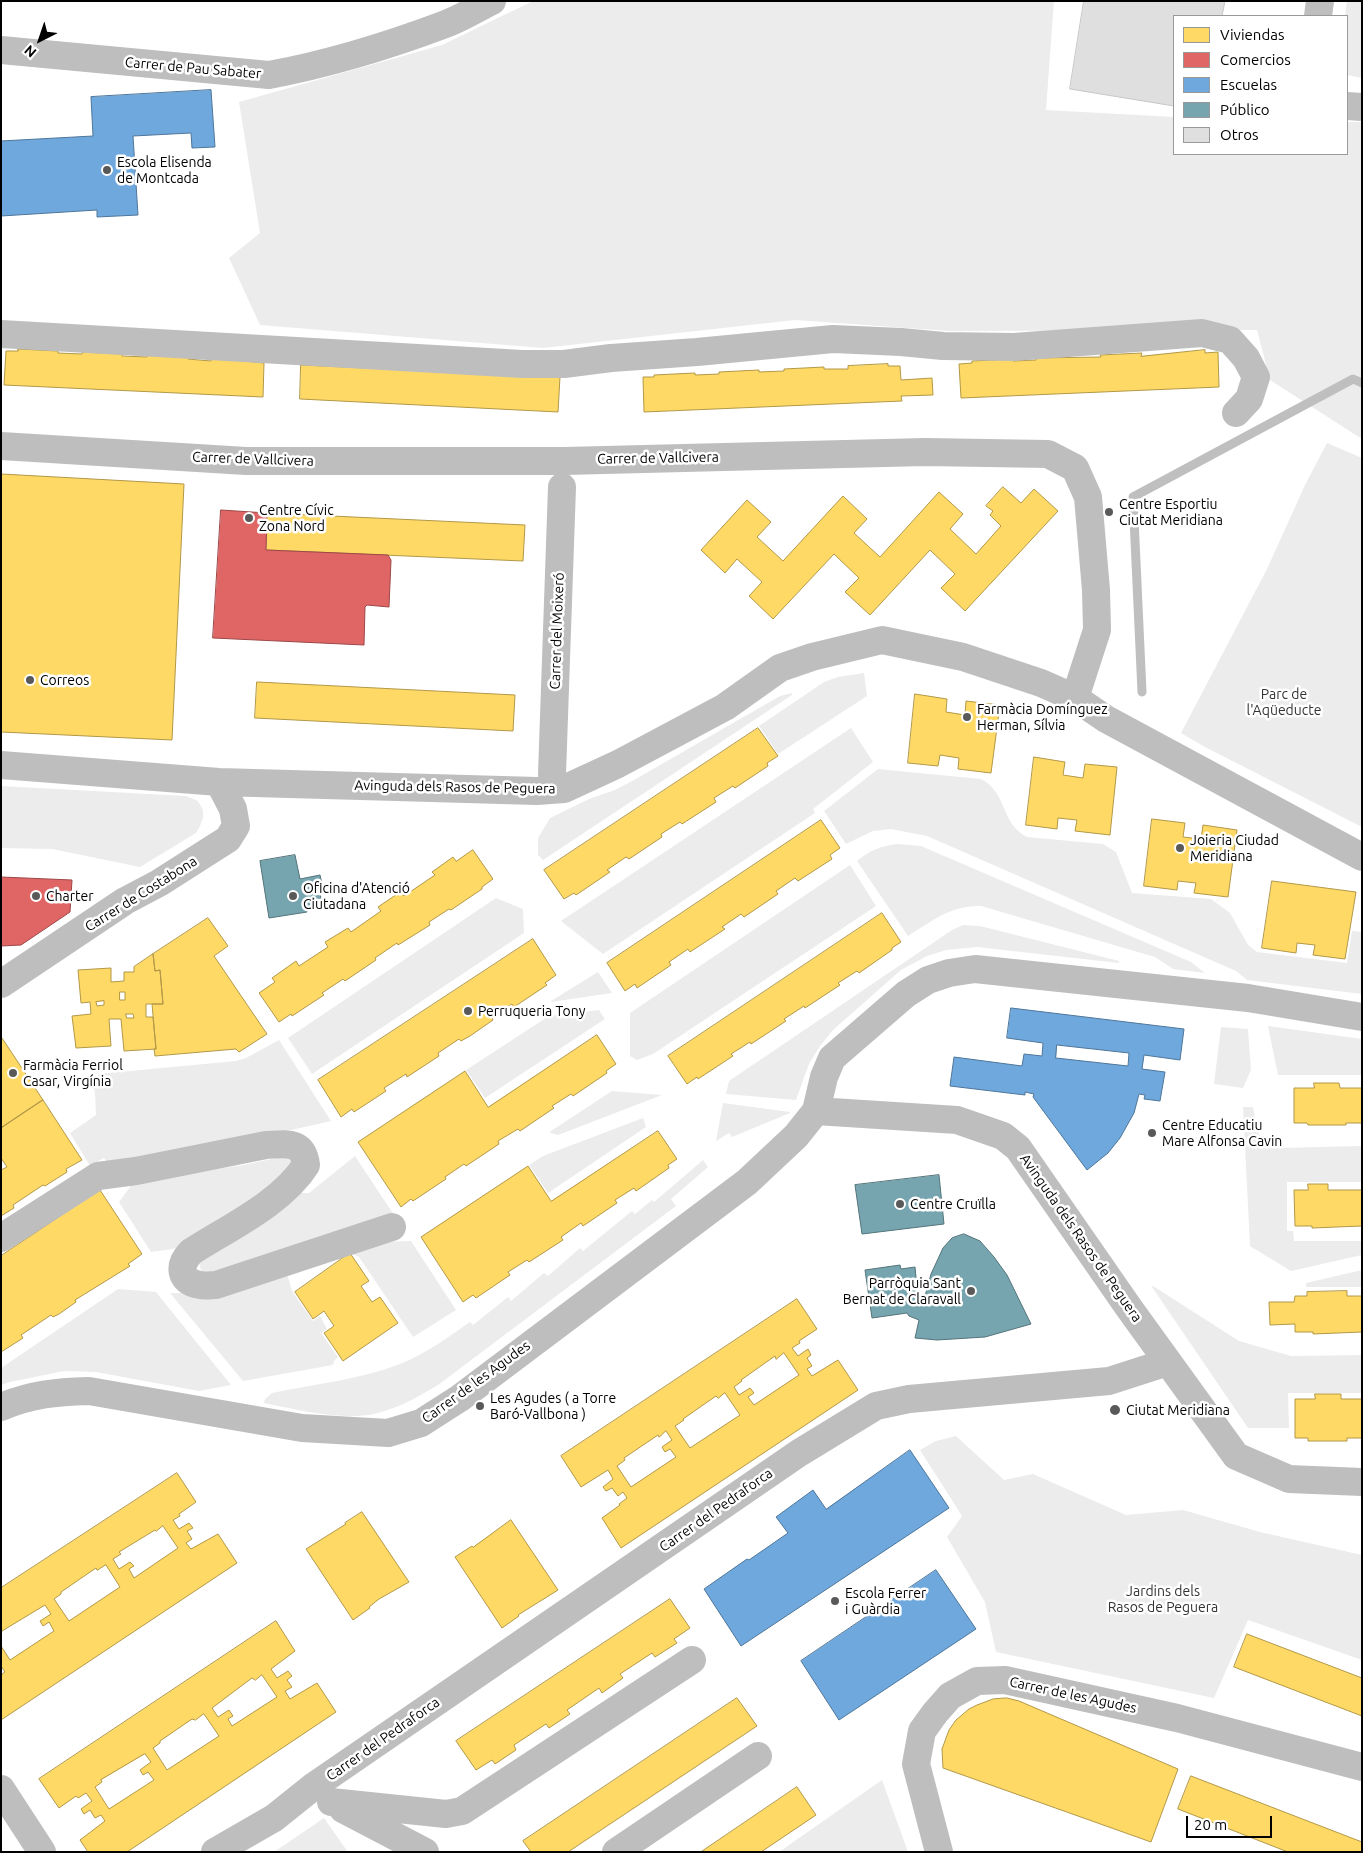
<!DOCTYPE html>
<html>
<head>
<meta charset="utf-8">
<style>
  body { margin:0 }
  #map { position:relative; width:1363px; height:1853px; overflow:hidden; background:#fff; font-family:Ubuntu,sans-serif }
  canvas { display:block }
  .frame { position:absolute; inset:0; border:2px solid #000; pointer-events:none }
  .legend { position:absolute; left:1173px; top:15px; width:175px; height:140px; box-sizing:border-box; background:#fff; border:1px solid #999; margin:0; padding:6px 9px; list-style:none; font-size:15px; color:#000 }
  .legend li { display:flex; align-items:center; gap:10px; height:25px }
  .legend b { width:25px; border:1px solid #999 }
  .north { position:absolute; left:15px; top:15px; width:50px; height:50px; -webkit-text-stroke:4px #fff; paint-order:stroke; rotate:221deg; font-size:14px; font-weight:700; line-height:20px; text-align:center; color:#000 }
  .north::after { content:''; display:block; margin:auto; width:18px; height:22px; background:#000; clip-path:polygon(50% 0,100% 100%,50% 72%,0 100%) }
  .scale { position:absolute; left:1186px; top:1816px; width:86px; height:22px; box-sizing:border-box; border:2px solid #000; border-top:0; padding-left:6px; font-size:15px; line-height:18px; white-space:nowrap; color:#000; -webkit-text-stroke:4px #fff; paint-order:stroke }
</style>
</head>
<body>
<div id="map">
<canvas width="1363" height="1853"></canvas>
<div class="frame"></div>
<ul class="legend">
<li><b style="height:14px;background:#ffd966"></b>Viviendas</li>
<li><b style="height:14px;background:#e06666"></b>Comercios</li>
<li><b style="height:14px;background:#6fa8dc"></b>Escuelas</li>
<li><b style="height:14px;background:#76a5af"></b>Público</li>
<li><b style="height:14px;background:#dfdfdf"></b>Otros</li>
</ul>
<div class="north">N</div>
<div class="scale">20 m</div>
</div>
<script>
const c = document.querySelector('canvas').getContext('2d');
c.lineJoin = 'round';
function paint(path, color) {
  c.fillStyle = color;
  c.fill(path, 'evenodd');
}
function trace(path, color, width, dash) {
  c.strokeStyle = color;
  c.lineWidth = width;
  c.lineCap = dash ? 'butt' : 'round';
  c.setLineDash(dash || []);
  c.stroke(path);
}
function label(font, color, halo, rows, align = 'center') {
  c.font = font + ' Ubuntu,sans-serif';
  c.lineWidth = 5;
  c.setLineDash([]);
  c.textBaseline = 'middle';
  c.strokeStyle = halo;
  c.fillStyle = color;
  for (const [text, x, y, turn = 0] of rows) {
    c.save();
    c.translate(x, y);
    c.rotate((+turn || 0) * Math.PI / 180);
    c.textAlign = isNaN(turn) ? turn : align;
    if (halo) c.strokeText(text, 0, 0);
    c.fillText(text, 0, 0);
    c.restore();
  }
}
paint(new Path2D(`
  M533,1H1054L1046,110L1174,117V154H1347V122H1362V439L1270,380L1257,330L949,331L795,320L543,348L260,325L229,258L260,233L239,102L442,45Z
  M1347,1H1362V78L1347,75V16H1345Z
  M1327,443L1362,458V827L1203,746L1181,733L1267,569L1305,485Z
  M864,673L867,696L778,754L759,726L824,682L838,677Z
  M792,693V695L543,860L538,855V838L550,818L589,799L615,790L634,780L780,696Z
  M851,728L873,762L813,809L815,813L603,954L561,921Z
  M878,769L981,779C1008,793 1000,823 1027,837L1103,844L1116,852L1132,893L1211,899L1230,913L1248,945L1257,952L1347,963L1352,931L1362,932V994L1247,980L1236,971L927,836L891,829L873,831L846,844L824,811Z
  M1,786L186,796L198,801L203,810V818L200,826L196,833L140,867L52,849L1,848Z
  M898,844L921,846L1191,962L1205,973L1173,969L1155,957L981,906C951,905 932,921 908,936L857,861C870,850 881,846 898,844Z
  M850,865L876,906L653,1054L637,1060L630,1056V1013Z
  M496,898L523,909L524,933L312,1074L288,1038Z
  M963,925L980,926L1119,961V963L977,947L946,950L927,956L901,970L833,1030L820,1046L809,1064L796,1100L726,1094L729,1081L952,930Z
  M598,972L612,993L551,1002V1001Z
  M599,1010L605,1019L485,1098L466,1070L549,1016Z
  M1268,1026L1362,1039V1075H1278Z
  M1221,1027L1248,1029L1251,1070L1243,1088L1214,1084Z
  M279,1040L331,1121L212,1148L107,1162L104,1158L90,1166L70,1133L96,1115L95,1092L89,1079H98V1074L236,1061L246,1058Z
  M612,1091L662,1095L558,1135L550,1133L551,1131Z
  M723,1103L790,1112V1113L732,1137L729,1133L716,1141Z
  M1243,1107H1253L1258,1133L1265,1141L1279,1148L1362,1146V1182H1287V1231H1293L1294,1241H1362V1255L1291,1271L1250,1246Z
  M643,1118L646,1127L548,1193L529,1165L543,1156Z
  M285,1156L292,1159L298,1168L203,1232L173,1249L151,1252L119,1202L133,1183L138,1180L244,1165Z
  M355,1156L394,1215L221,1274H205L201,1271L199,1261L298,1193H309Z
  M703,1160L708,1167L671,1199L676,1206L438,1385C413,1400 383,1417 352,1416C322,1416 293,1409 264,1403L265,1399L272,1393C314,1384 359,1380 400,1364C425,1354 447,1338 470,1322L473,1325L508,1297L511,1301L544,1273L548,1276L580,1248L583,1251L632,1211L635,1214L652,1200L654,1202Z
  M411,1241L456,1310L413,1337L359,1257L349,1252L379,1242Z
  M286,1270L292,1291L313,1321L320,1316L327,1329L321,1333L338,1357L334,1361L333,1365L243,1381L170,1293H201Z
  M1362,1270V1287H1306V1283Z
  M1153,1286L1239,1341L1291,1356L1362,1355V1393H1288L1289,1428H1248L1152,1287Z
  M118,1289L156,1292L231,1385L199,1391L96,1372L64,1371L10,1382L1,1385V1368Z
  M956,1436L1004,1480L1033,1474L1126,1515L1183,1510L1260,1532L1362,1555V1660L1248,1620L1214,1698L996,1652L985,1602L947,1537L962,1516L920,1450L936,1441Z
  M882,1780L908,1852H779Z
  M324,1818L348,1852H274Z`), '#ececec');
const homes = new Path2D(`
  M18,349L58,351V353L82,354V352L122,354V356L147,357V355L188,357V359L211,361L212,358L264,363L263,397L4,385L6,351H18Z
  M1205,350V353L1218,352L1219,387L961,398L959,364L972,363V361L1013,359V361L1036,360L1035,358L1101,357L1100,355L1142,353L1141,356Z
  M888,364V366H900L901,380L932,378L933,395L901,396L902,401L644,412L643,377H654V375L695,373V375L719,374V372L759,370V372L784,371V369L824,367V369H848V366Z
  M301,365L560,377L558,412L300,399Z
  M1,474L184,484L172,740L1,732Z
  M1003,487L1021,503L1034,489L1058,511L965,611L941,588L955,574L930,550L870,615L845,592L859,578L834,554L773,619L749,596L762,582L737,559L725,573L701,550L747,500L771,522L757,537L783,561L843,496L867,519L854,533L880,557L939,492L963,514L950,529L976,554L1001,526L990,515L993,511L986,506Z
  M267,513L525,525L523,561L266,550Z
  M257,682L515,695L513,731L255,718Z
  M915,694L947,699L946,712L965,715L966,701L1000,705L991,773L958,769L959,758L940,755L938,766L908,763Z
  M758,728L778,756L767,763L768,766L735,788L733,786L714,798L716,802L682,824L680,822L661,834L662,837L629,859L626,857L607,870L610,872L576,895L574,893L564,899L544,870Z
  M1034,757L1065,762L1063,775L1083,778L1085,764L1117,767L1110,835L1075,831L1077,820L1058,818L1057,829L1026,825Z
  M1152,819L1185,823L1183,837L1201,839L1203,825L1237,830L1228,897L1194,893L1196,883L1178,881L1177,890L1144,886Z
  M821,820L840,848L830,855L832,859L798,881L795,878L776,891L778,894L744,917L741,914L722,927L725,929L690,952L688,949L669,962L671,965L637,988L635,984L625,991L607,963Z
  M473,850L493,879L482,887V889L451,910L449,909L429,922L430,925L398,945L397,943L375,958L376,960L345,981L343,979L322,993L324,995L292,1016L291,1014L279,1022L259,993L275,982L272,978L296,961L299,966L328,947L325,942L348,928L351,932L381,911L378,907L400,892L404,896L435,875L432,872L453,857L456,861Z
  M1272,881L1356,892L1345,959L1313,955L1315,945L1297,943L1296,953L1262,948Z
  M882,913L901,942L892,948V950L859,973L857,971L838,983L840,985L805,1008L804,1006L784,1019L786,1021L751,1044L750,1042L731,1054L733,1056L698,1079L697,1077L687,1084L668,1056Z
  M208,918L228,946L214,956L267,1034L239,1052L236,1049L155,1056L154,1049H156L152,1004H163L160,970L155,971L153,954Z
  M533,939L556,975L545,983L547,985L514,1007L512,1004L492,1017L493,1020L470,1036L461,1041L459,1039L438,1053L439,1056L407,1077L406,1074L384,1088L386,1091L354,1112L352,1109L341,1117L318,1080Z
  M153,954L155,971L160,970L163,1004H146V1017H153L156,1049L124,1051L121,1019H109L111,1046L76,1048L72,1016L91,1014L90,1002L81,1003L78,970L111,968V982L124,981V972H134V967ZM120,992H125V1000H120ZM104,1001V1005L97,1006L96,1002ZM126,1014H133L134,1018H127Z
  M597,1035L616,1064L606,1071L607,1073L573,1096L571,1094L552,1106L554,1108L520,1131L518,1129L498,1141L499,1144L466,1166L464,1164L445,1177L446,1179L413,1201L411,1199L401,1207L358,1142L465,1071L488,1107Z
  M2,1038L43,1100L1,1128V1038Z
  M1314,1083H1339L1340,1088H1362V1123H1346V1125H1308L1307,1123H1294V1088H1314Z
  M43,1100L82,1160L66,1169L67,1172L45,1186L43,1185L13,1205L14,1208L1,1216V1170L7,1167L1,1158V1128Z
  M658,1131L677,1159L668,1165L669,1168L636,1191L634,1188L615,1200L617,1203L583,1226L581,1223L561,1237L563,1240L529,1262L527,1260L508,1272L510,1275L476,1298L473,1295L463,1302L421,1237L528,1166L551,1201Z
  M1308,1184H1328V1190H1362V1226L1312,1228V1226H1295L1294,1190H1308Z
  M100,1190L142,1254L128,1264L130,1266L75,1300L76,1302L59,1314L53,1317L51,1315L21,1335L23,1338L1,1352V1256Z
  M350,1253L369,1281L361,1286L372,1302L380,1297L398,1323L343,1361L324,1333L334,1326L324,1311L313,1319L295,1292Z
  M1347,1291V1296H1362V1332L1313,1334V1332H1295V1324L1270,1325L1269,1302H1294L1295,1296H1307V1292Z
  M797,1299L817,1329L799,1341L800,1343L792,1348L798,1356L808,1349L811,1355L807,1358L812,1366L807,1369L812,1376L838,1360L858,1390L621,1548L602,1518L620,1505L619,1504L627,1498L623,1492L618,1496L612,1488L606,1491L603,1487L613,1479L608,1470L581,1487L561,1456ZM784,1353L799,1375L754,1405L748,1397L754,1393L750,1388L739,1395L734,1387L742,1381L741,1380L775,1356L776,1359ZM725,1393L740,1415L690,1448L675,1426L684,1420L683,1419L716,1396L718,1398ZM666,1431L672,1440L662,1447L665,1452L670,1449L676,1457L631,1487L617,1466L625,1460L624,1458L658,1435L659,1437Z
  M1315,1394H1341V1399H1362V1438H1347V1441H1308V1438H1295V1399H1315Z
  M177,1473L196,1502L179,1514L180,1516L173,1520L179,1529L189,1523L193,1528L187,1531L192,1539L186,1543L191,1549L218,1534L237,1563L1,1720V1675L5,1672L1,1666V1646L10,1660L54,1631L49,1622L43,1626L40,1621L51,1614L45,1605L2,1631L1,1634V1588ZM163,1526L178,1548L134,1578L129,1569L134,1566L130,1562L119,1569L113,1559L121,1554L119,1552L155,1530L156,1531ZM106,1565L120,1587L69,1621L54,1599L61,1594V1592L96,1568L97,1570Z
  M362,1512L409,1582L379,1599L369,1607L370,1608L353,1620L306,1549L346,1524L345,1523Z
  M511,1520L558,1590L518,1615L519,1616L502,1628L455,1557L472,1546L473,1547Z
  M670,1599L690,1628L674,1639L677,1643L655,1657L652,1653L620,1674L623,1678L602,1693L599,1688L567,1710L570,1714L549,1728L546,1724L514,1745L516,1750L495,1764L492,1760L476,1770L456,1741Z
  M276,1621L295,1651L271,1669L277,1678L288,1671L292,1676L287,1680L292,1687L285,1691L290,1699L317,1683L336,1712L127,1852H88L80,1840L105,1821L101,1815L95,1818L90,1810L84,1814L81,1809L92,1801L86,1793L78,1798L76,1796L59,1808L39,1779ZM262,1675L277,1697L232,1726L228,1719L233,1716L229,1710L218,1717L212,1708L252,1678L255,1680ZM204,1714L219,1736L167,1770L153,1748L160,1743V1741L192,1719L195,1720ZM145,1754L151,1762L140,1770L143,1775L148,1772L154,1780L109,1809L95,1787L102,1782L101,1780Z
  M1247,1634L1362,1678V1716L1234,1667Z
  M737,1698L757,1726L568,1852H531L523,1841Z
  M1007,1698L1019,1701L1178,1769L1151,1842L943,1768L942,1749L949,1730L956,1720L969,1709L977,1705L993,1699Z
  M1191,1776L1362,1842V1852H1288L1178,1809Z
  M797,1787L816,1815L761,1852H701Z`);
paint(homes, '#ffd966');
trace(homes, '#b29847', 1);
const shops = new Path2D(`
  M221,510L267,513L266,550L388,555L391,560L389,607L367,605L365,607L364,645L213,638Z
  M1,877L72,880L70,912L21,945L1,946Z`);
paint(shops, '#e06666');
trace(shops, '#9d4747', 1);
const schools = new Path2D(`
  M211,90L215,147L192,148L191,133L133,136L138,215L97,217V210L1,216V141L93,136L91,97Z
  M1011,1008L1184,1029L1180,1060L1144,1055L1142,1069L1165,1072L1160,1101L1144,1099L1145,1095L1139,1094L1134,1113L1120,1138L1108,1153L1087,1170L1033,1097L1034,1094L1025,1092V1095L950,1086L954,1057L1022,1066L1024,1054L1042,1056L1043,1043L1007,1038ZM1057,1045L1129,1053L1128,1066L1056,1058Z
  M910,1450L949,1508L741,1646L704,1589L747,1559L749,1560L788,1533L776,1517L813,1490L826,1509Z
  M936,1570L976,1629L839,1720L801,1661Z`);
paint(schools, '#6fa8dc');
trace(schools, '#4e769a', 1);
const public = new Path2D(`
  M295,855L300,879L320,875L322,884L319,885L322,907L307,909V912L269,918L260,861Z
  M939,1175L944,1224L862,1234L855,1185Z
  M964,1234L980,1241L994,1257L1007,1275L1031,1324L985,1337L937,1340L915,1338L919,1320L909,1316L907,1313L872,1318L865,1270L900,1265L901,1269L915,1267L918,1297L925,1296L931,1274L943,1248L952,1238Z`);
paint(public, '#76a5af');
trace(public, '#53747a', 1);
trace(new Path2D(`
  M1142,692L1133,497L1353,379L1362,383`), '#bfbfbf', 9);
const building = new Path2D(`
  M1084,1H1225L1222,16H1174V106L1070,89Z`);
paint(building, '#dfdfdf');
trace(building, '#c7c7c7', 1);
trace(new Path2D(`
  M1318,16L1320,1
  M1,50L269,75C328,64 387,46 443,25C460,19 476,9 492,1
  M1347,106L1362,107
  M1,334L522,364H564L611,358L697,352L833,339L901,342L943,346L1014,347L1202,333L1230,340L1246,358L1256,377L1249,399L1236,413
  M1,446L246,461H564L925,452L1048,454L1075,468L1088,497L1096,590L1097,630L1075,698
  M1,765L219,782L537,791L564,789L618,764L725,707L780,668L812,657L882,640L963,657L1041,683L1075,698L1106,719L1362,857
  M552,774L562,487
  M1,984L125,901L159,883L228,839L236,826L233,809L219,782
  M816,1111L957,1120L1003,1136L1018,1148L1129,1308L1236,1456L1289,1479L1362,1482
  M1,1238L98,1176L136,1171L266,1145C286,1144 303,1140 306,1165C282,1203 228,1228 191,1252C178,1265 179,1282 200,1285C205,1286 211,1285 216,1285L392,1227
  M1,1407C32,1394 56,1392 89,1391L302,1428L388,1433L421,1423L460,1398L747,1182L796,1136L816,1111L824,1077L832,1058L906,994L928,980L949,973L975,969L1248,998L1362,1017
  M1,1789L42,1852
  M331,1802L446,1814L462,1811L692,1660
  M343,1809L425,1852
  M215,1852L274,1818L314,1786L799,1453L876,1406L909,1399L1109,1381L1168,1362
  M616,1852L758,1756
  M939,1852L916,1764L922,1731L935,1713L950,1696L977,1681L1005,1680L1177,1718L1362,1767`), '#bebebe', 28);
for (const [x, y, r, color] of [
  [107,170,5,"#595959"],
  [1109,512,5,"#595959"],
  [249,518,5,"#595959"],
  [30,680,5,"#595959"],
  [967,717,5,"#595959"],
  [1180,848,5,"#595959"],
  [36,896,5,"#595959"],
  [293,896,5,"#595959"],
  [468,1011,5,"#595959"],
  [13,1073,5,"#595959"],
  [1152,1133,5,"#595959"],
  [900,1204,5,"#595959"],
  [971,1291,5,"#595959"],
  [480,1406,5,"#595959"],
  [1115,1410,6,"#595959"],
  [835,1601,5,"#595959"]
]) {
  const dot = new Path2D();
  dot.arc(x, y, r, 0, 2 * Math.PI);
  c.fillStyle = color;
  c.fill(dot);
  trace(dot, '#fff', 2);
}
label('14px', '#000', '#fff', [
  ["Carrer de Pau Sabater",193,68,5],
  ["Carrer de Vallcivera",658,458,-1],
  ["Carrer de Vallcivera",253,459,2],
  ["Carrer del Moixeró",557,631,-88],
  ["Avinguda dels Rasos de Peguera",455,787,1],
  ["Carrer de Costabona",141,894,-32],
  ["Avinguda dels Rasos de Peguera",1081,1238,55],
  ["Carrer de les Agudes",476,1382,-36],
  ["Carrer del Pedraforca",716,1510,-35],
  ["Carrer de les Agudes",1073,1695,12],
  ["Carrer del Pedraforca",383,1739,-35]
]);
label('14px', '#000', '#fff', [
  ["Escola Elisenda",117,162],
  ["de Montcada",117,178],
  ["Centre Esportiu",1119,504],
  ["Ciutat Meridiana",1119,520],
  ["Centre Cívic",259,510],
  ["Zona Nord",259,526],
  ["Correos",40,680],
  ["Farmàcia Domínguez",977,709],
  ["Herman, Sílvia",977,725],
  ["Joieria Ciudad",1190,840],
  ["Meridiana",1190,856],
  ["Oficina d'Atenció",303,888],
  ["Ciutadana",303,904],
  ["Charter",46,896],
  ["Perruqueria Tony",478,1011],
  ["Farmàcia Ferriol",23,1065],
  ["Casar, Virgínia",23,1081],
  ["Centre Educatiu",1162,1125],
  ["Mare Alfonsa Cavin",1162,1141],
  ["Centre Cruïlla",910,1204],
  ["Parròquia Sant",961,1283,"right"],
  ["Bernat de Claravall",961,1299,"right"],
  ["Les Agudes ( a Torre",490,1398],
  ["Baró-Vallbona )",490,1414],
  ["Ciutat Meridiana",1126,1410],
  ["Escola Ferrer",845,1593],
  ["i Guàrdia",845,1609]
], 'left');
label('14px', '#333', '#fff', [
  ["Parc de",1284,694],
  ["l'Aqüeducte",1284,710],
  ["Jardins dels",1163,1591],
  ["Rasos de Peguera",1163,1607]
]);
</script>
</body>
</html>
